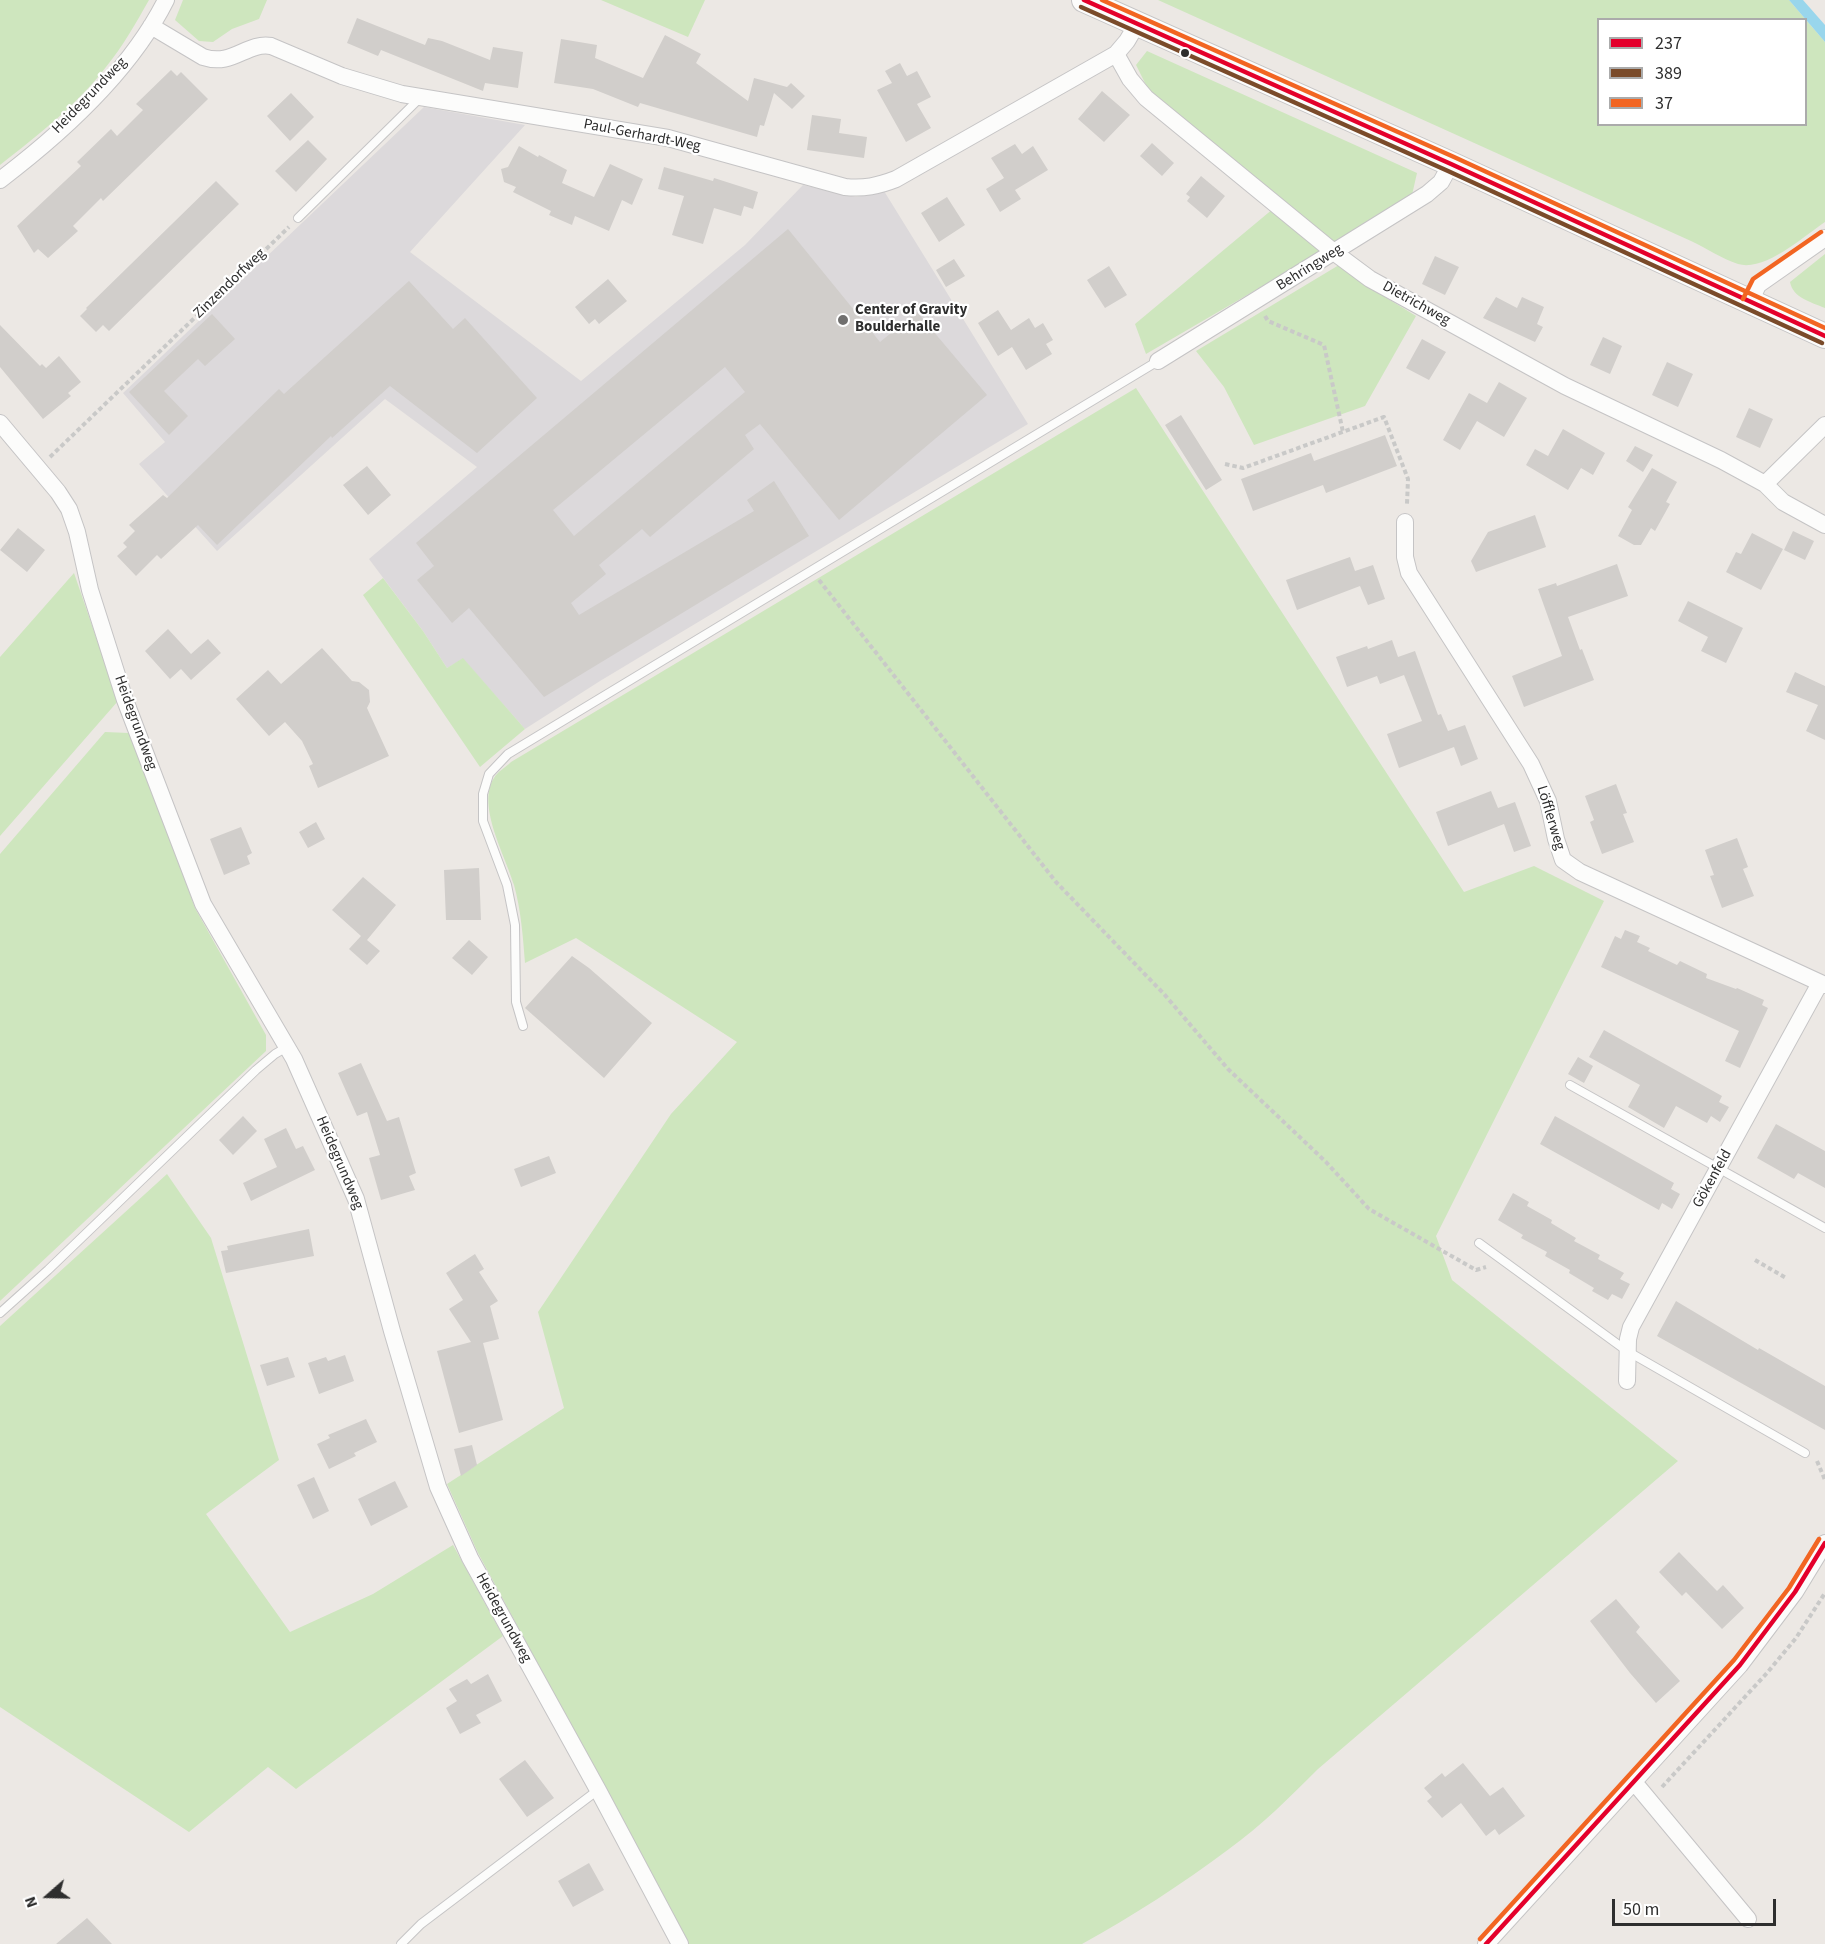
<!DOCTYPE html>
<html>
<head>
<meta charset="utf-8">
<style>
  body { margin:0 }
  #map { position:relative; width:1825px; height:1944px; overflow:hidden; background:#ece8e4; font-family:"Source Sans 3",sans-serif }
  canvas { display:block }
  .legend { position:absolute; left:1597px; top:18px; width:210px; height:108px; box-sizing:border-box; background:#fff; border:2px solid #ababab; margin:0; padding:8px 10px; list-style:none; font-size:18px; color:#2e2e2e }
  .legend li { display:flex; align-items:center; gap:12px; height:30px }
  .legend b { width:30px; border:2px solid #ababab }
  .north { position:absolute; left:18px; top:1866px; width:60px; height:60px; -webkit-text-stroke:4px #fff; paint-order:stroke; rotate:250deg; font-size:16px; font-weight:700; line-height:24px; text-align:center; color:#2e2e2e }
  .north::after { content:''; display:block; margin:auto; width:21px; height:27px; background:#2e2e2e; clip-path:polygon(50% 0,100% 100%,50% 72%,0 100%) }
  .scale { position:absolute; left:1612px; top:1899px; width:164px; height:27px; box-sizing:border-box; border:3px solid #2e2e2e; border-top:0; padding-left:8px; font-size:18px; line-height:21px; white-space:nowrap; color:#2e2e2e; -webkit-text-stroke:4px #fff; paint-order:stroke }
</style>
</head>
<body>
<div id="map">
<canvas width="1825" height="1944"></canvas>
<ul class="legend">
<li><b style="height:8px;background:#e4002b"></b>237</li>
<li><b style="height:8px;background:#7a4b2a"></b>389</li>
<li><b style="height:8px;background:#f26522"></b>37</li>
</ul>
<div class="north">N</div>
<div class="scale">50 m</div>
</div>
<script>
const c = document.querySelector('canvas').getContext('2d');
c.lineJoin = 'round';
function paint(path, color) {
  c.fillStyle = color;
  c.fill(path, 'evenodd');
}
function trace(path, color, width, dash) {
  c.strokeStyle = color;
  c.lineWidth = width;
  c.lineCap = dash ? 'butt' : 'round';
  c.setLineDash(dash || []);
  c.stroke(path);
}
function label(font, color, halo, rows, align = 'center') {
  c.font = font + ' "Source Sans 3",sans-serif';
  c.lineWidth = 4.5;
  c.setLineDash([]);
  c.textBaseline = 'middle';
  c.strokeStyle = halo;
  c.fillStyle = color;
  for (const [text, x, y, turn = 0] of rows) {
    c.save();
    c.translate(x, y);
    c.rotate((+turn || 0) * Math.PI / 180);
    c.textAlign = isNaN(turn) ? turn : align;
    if (halo) c.strokeText(text, 0, 0);
    c.fillText(text, 0, 0);
    c.restore();
  }
}
paint(new Path2D(`
  M424,107L525,125L410,252L581,381L745,245L803,185L856,197L884,191L1028,424L600,681L525,729L463,659L447,668L423,631L369,559L477,467L385,399L217,551L139,464L165,442L123,393Z`), '#dcd9db');
paint(new Path2D(`
  M0,0H149C136,23 123,46 106,67C77,105 37,136 0,165Z
  M183,0H267L259,19L232,29L213,42L199,41L175,20Z
  M601,0H705L688,37Z
  M1158,0H1789L1825,42V222C1804,236 1765,272 1738,264C1722,259 1706,248 1691,241ZM1598,20H1806V124H1598Z
  M1147,51L1417,173L1412,195L1333,245L1146,354L1135,324L1280,203L1150,93L1136,65Z
  M1825,254V308C1811,302 1793,298 1790,282Z
  M1339,265L1364,284L1416,316L1365,406L1254,445L1224,387L1196,351Z
  M1136,388L1464,892L1534,866L1604,901L1436,1236L1452,1280L1678,1461L1318,1769C1290,1797 1261,1826 1229,1849C1182,1884 1133,1916 1082,1944H689L478,1553L447,1484L564,1408L538,1312L671,1114L737,1042L576,938L525,963C523,937 521,910 514,885C506,857 476,805 494,778C497,772 506,767 511,762Z
  M74,573L118,701L0,836V657Z
  M383,578L423,631L447,668L463,658L525,729L480,767L363,595Z
  M105,732L129,733L147,773L195,908L266,1035V1051L0,1301V854Z
  M167,1174L211,1238L279,1460L206,1514L290,1632L373,1594L453,1545L503,1636L296,1789L268,1767L189,1832L0,1707V1326Z`), '#cee6be');
paint(new Path2D(`
  M1789,0H1803L1825,25V42Z`), '#99d6ec');
paint(new Path2D(`
  M357,18L425,45L428,38L442,41L490,60L493,47L523,52L518,88L485,83L483,91L381,50L378,56L347,43Z
  M665,35L701,54L696,63L748,101L754,78L787,87L791,83L805,96L792,109L774,93L764,126L760,125L757,137L640,103L638,107L593,89L554,83L561,39L597,45L595,58L643,78Z
  M900,63L907,76L917,71L931,97L917,104L931,128L906,142L877,90L892,83L885,71Z
  M171,70L177,76L181,72L208,99L103,201L101,198L73,226L78,231L48,258L38,249L34,253L17,226L81,166L77,162L111,129L117,136L143,110L136,104Z
  M1102,91L1130,115L1104,142L1078,119Z
  M291,93L314,117L290,141L267,116Z
  M812,115L841,119L839,133L867,137L864,158L807,150Z
  M308,140L327,159L296,192L275,171Z
  M1152,143L1174,163L1162,176L1140,156Z
  M1015,144L1022,154L1033,146L1048,170L1015,190L1021,199L1000,212L986,189L1004,178L991,158Z
  M519,146L538,157L539,155L567,170L562,183L594,197L610,164L643,179L632,205L622,200L609,231L575,216L572,225L549,215L551,211L513,192L516,187L504,182L501,169L508,167Z
  M664,167L713,181L714,178L758,192L753,209L744,206L741,216L714,208L703,244L672,235L684,196L658,189Z
  M1201,176L1225,196L1207,218L1187,201L1190,197L1186,194Z
  M216,181L239,204L109,331L103,325L96,332L80,316L87,309L86,308Z
  M947,197L965,225L939,242L921,213Z
  M788,229L880,342L917,312L987,395L839,520L760,424L745,435L754,449L650,537L642,529L599,565L606,574L571,603L579,615L754,511L747,500L774,481L809,536L544,697L469,608L452,623L417,580L434,566L416,543ZM725,367L745,392L574,536L553,510Z
  M1435,256L1459,267L1445,295L1422,284Z
  M954,259L965,276L946,287L936,270Z
  M1109,266L1127,295L1105,308L1087,280Z
  M608,279L627,301L599,324L595,319L589,324L575,307Z
  M409,281L453,329L465,318L537,398L477,453L390,386L332,438L331,436L217,545L198,525L161,559L157,555L136,576L117,556L127,547L123,543L135,531L129,525L163,495L167,498L279,389L284,394Z
  M1496,297L1517,308L1522,297L1544,307L1537,324L1543,327L1535,342L1483,318Z
  M998,310L1011,330L1029,318L1035,328L1043,323L1053,340L1046,344L1052,354L1026,370L1012,347L998,356L978,323Z
  M212,314L235,339L205,366L198,359L164,391L188,416L169,435L129,392Z
  M0,325L40,366L42,364L46,368L59,356L81,382L68,393L71,396L43,419L0,367Z
  M1603,337L1622,346L1610,374L1590,365Z
  M1422,339L1446,352L1429,380L1406,368Z
  M1667,362L1693,374L1678,407L1652,395Z
  M1499,382L1527,398L1504,437L1477,421L1460,450L1443,440L1469,393L1487,403Z
  M1749,408L1773,419L1760,448L1736,437Z
  M1181,415L1222,480L1206,490L1165,425Z
  M1563,429L1605,453L1593,475L1581,468L1568,490L1526,465L1535,449L1548,456Z
  M1385,435L1397,466L1326,493L1323,485L1253,511L1241,479L1311,453L1314,461Z
  M1635,446L1653,455L1643,472L1626,461Z
  M367,466L391,495L368,515L343,485Z
  M1652,468L1677,482L1666,502L1670,504L1655,531L1651,528L1641,545H1634L1618,536L1632,510L1628,507Z
  M1535,515L1546,547L1476,572L1471,561L1488,532Z
  M18,528L45,550L27,572L0,550Z
  M1793,531L1814,541L1805,560L1784,550Z
  M1752,533L1783,549L1761,590L1726,572L1736,552L1741,554Z
  M1350,557L1355,571L1373,565L1385,599L1368,605L1360,586L1297,610L1286,580Z
  M1617,564L1628,596L1568,617L1580,650L1582,649L1594,680L1524,707L1512,676L1562,656L1538,589L1556,583L1557,586Z
  M1688,601L1743,628L1726,663L1701,651L1708,637L1678,621Z
  M168,629L191,654L208,639L221,653L191,680L181,669L170,679L145,651Z
  M1392,640L1398,657L1415,651L1438,715L1441,714L1448,731L1465,725L1478,759L1461,766L1454,747L1399,768L1387,734L1422,721L1404,675L1380,684L1377,676L1347,687L1336,657L1367,646L1368,649Z
  M322,648L352,681L359,682L369,690L370,702L367,708L389,756L318,788L309,766L313,764L302,741L285,722L269,736L236,699L268,670L281,684Z
  M1795,672L1825,686V740L1806,731L1818,705L1786,692Z
  M1616,784L1627,813L1623,814L1634,842L1602,854L1590,822L1594,820L1585,796Z
  M1491,791L1498,808L1515,802L1531,846L1514,852L1504,824L1448,846L1436,812Z
  M316,822L325,839L308,848L299,832Z
  M241,827L252,853L247,856L250,864L224,875L210,839Z
  M1737,838L1748,867L1743,869L1754,896L1722,908L1710,876L1714,875L1705,850Z
  M479,868L481,920H446L444,870Z
  M363,877L396,905L367,940L380,951L367,965L349,949L361,936L332,910Z
  M1625,930L1640,936L1637,942L1650,948L1648,951L1677,965L1680,961L1707,974L1706,978L1736,989L1737,988L1764,1000L1762,1005L1768,1008L1740,1068L1725,1061L1739,1031L1601,967L1615,936L1621,939Z
  M469,940L488,957L472,975L452,958Z
  M572,956L589,968L652,1023L604,1078L525,1008Z
  M1604,1030L1722,1096L1719,1102L1729,1107L1720,1122L1711,1116L1707,1123L1676,1106L1664,1128L1628,1107L1640,1085L1589,1057Z
  M1578,1057L1593,1066L1584,1083L1568,1074Z
  M361,1063L387,1121L399,1117L416,1173L409,1176L415,1190L381,1200L369,1158L380,1155L367,1112L357,1116L338,1073Z
  M243,1116L257,1131L233,1155L219,1140Z
  M1555,1116L1674,1183L1671,1189L1680,1194L1672,1209L1662,1203L1659,1210L1540,1144Z
  M1776,1124L1825,1151V1188L1798,1173L1794,1179L1757,1158Z
  M286,1128L296,1149L303,1146L315,1170L251,1201L243,1183L277,1167L264,1139Z
  M549,1156L556,1173L521,1187L514,1169Z
  M1513,1193L1529,1202L1527,1206L1552,1220L1551,1223L1576,1238L1574,1241L1600,1255L1598,1259L1624,1273L1620,1279L1630,1284L1622,1299L1612,1294L1608,1300L1592,1291L1594,1288L1569,1273L1570,1270L1545,1256L1547,1252L1521,1238L1523,1235L1498,1220Z
  M309,1229L314,1256L226,1273L221,1251L228,1250L227,1246Z
  M475,1254L484,1269L479,1272L498,1301L490,1306L499,1339L483,1343L503,1420L459,1433L437,1351L471,1342L449,1309L463,1300L446,1273Z
  M1676,1301L1758,1350L1759,1348L1825,1386V1430L1657,1336Z
  M345,1355L354,1381L319,1394L308,1363L326,1357L328,1361Z
  M288,1357L295,1377L267,1386L260,1365Z
  M366,1419L377,1442L354,1453L356,1456L329,1469L317,1444L330,1438L328,1435Z
  M472,1445L477,1465L461,1476L454,1449Z
  M314,1477L329,1511L313,1519L297,1485Z
  M395,1481L408,1507L371,1526L358,1499Z
  M1679,1552L1717,1591L1723,1585L1744,1608L1722,1629L1686,1592L1682,1596L1659,1572Z
  M1616,1599L1640,1627L1636,1632L1680,1681L1656,1703L1630,1673L1590,1621Z
  M488,1674L502,1701L476,1715L481,1723L460,1734L446,1708L457,1701L449,1689L467,1679L471,1684Z
  M525,1760L554,1798L527,1817L499,1779Z
  M1463,1763L1490,1796L1503,1787L1525,1816L1499,1835L1495,1829L1486,1836L1461,1803L1442,1818L1427,1801L1432,1797L1424,1788L1442,1773L1445,1777Z
  M589,1863L604,1890L573,1907L558,1881Z
  M87,1918L112,1944H56Z`), '#d1cecb');
const service = new Path2D(`
  M298,218L420,98
  M523,1026L516,1002L515,925L507,885L483,821V794L489,774L508,754L1158,361
  M1570,1085L1825,1228
  M1479,1243L1627,1351L1805,1453
  M0,1313L48,1270L256,1070L275,1054L287,1047
  M401,1944L421,1924L598,1790`);
const minor = new Path2D(`
  M151,26L203,57C233,67 246,42 271,46L342,76L402,94L668,138L845,187C864,189 878,186 896,179L1116,54L1127,41L1137,24
  M1116,54L1130,79L1146,98L1335,253L1370,279L1565,386L1721,460L1765,484L1783,502L1825,525
  M0,180C62,133 131,70 166,0
  M1750,302L1758,285L1825,238
  M1158,361L1427,194L1441,182L1451,164
  M0,423L58,492L69,509L77,532L90,590L125,700L203,904L294,1059L356,1199L392,1331L438,1487L470,1558L598,1790L680,1944
  M1765,484L1825,425
  M1405,522V557L1409,573L1531,764L1548,801L1556,839L1563,860L1580,872L1825,985
  M1627,1381L1628,1339L1631,1327L1820,983
  M1634,1782L1748,1919
  M1486,1944L1740,1665L1795,1592L1825,1543`);
const secondary = new Path2D(`
  M1084,0L1451,164L1825,336`);
trace(service, '#c5c4c5', 10);
trace(minor, '#c5c4c5', 18);
trace(secondary, '#c5c4c5', 26);
trace(new Path2D(`
  M1265,316L1268,321L1324,345L1343,432
  M50,457L289,227
  M1225,464L1243,468L1384,417L1408,479L1407,504
  M819,580L1056,882L1164,994L1228,1069L1326,1162L1369,1209L1476,1270L1486,1267
  M1755,1260L1786,1278
  M1817,1461L1825,1480
  M1662,1787L1767,1673L1796,1638L1825,1593`), '#c9c9c8', 4, [4.5, 3]);
trace(service, '#fcfcfb', 8);
trace(minor, '#fcfcfb', 16);
trace(secondary, '#fcfcfb', 24);
trace(new Path2D(`
  M1084,0L1451,164L1825,336
  M1486,1944L1740,1665L1795,1592L1825,1543`), '#e4002b', 4.5);
trace(new Path2D(`
  M1081,7L1448,171L1822,343`), '#7a4b2a', 4.5);
trace(new Path2D(`
  M1102,0L1454,157L1825,328
  M1743,299L1753,279L1821,232
  M1480,1939L1734,1660L1789,1588L1819,1539`), '#f26522', 4.5);
for (const [x, y, r, color] of [
  [1185,53,5,"#2e2e2e"],
  [843,320,6,"#706f6e"]
]) {
  const dot = new Path2D();
  dot.arc(x, y, r, 0, 2 * Math.PI);
  c.fillStyle = color;
  c.fill(dot);
  trace(dot, '#fff', 2);
}
label('15px', '#2e2e2e', '#fff', [
  ["Heidegrundweg",90,96,-46],
  ["Paul-Gerhardt-Weg",642,136,11],
  ["Behringweg",1310,268,-32],
  ["Zinzendorfweg",230,284,-44],
  ["Dietrichweg",1416,304,29],
  ["Heidegrundweg",135,723,70],
  ["Löfflerweg",1550,818,73],
  ["Heidegrundweg",339,1163,67],
  ["Gökenfeld",1713,1179,-61],
  ["Heidegrundweg",503,1618,61]
]);
label('bold 15px', '#2e2e2e', '#fff', [
  ["Center of Gravity",855,311],
  ["Boulderhalle",855,328]
], 'left');
</script>
</body>
</html>
